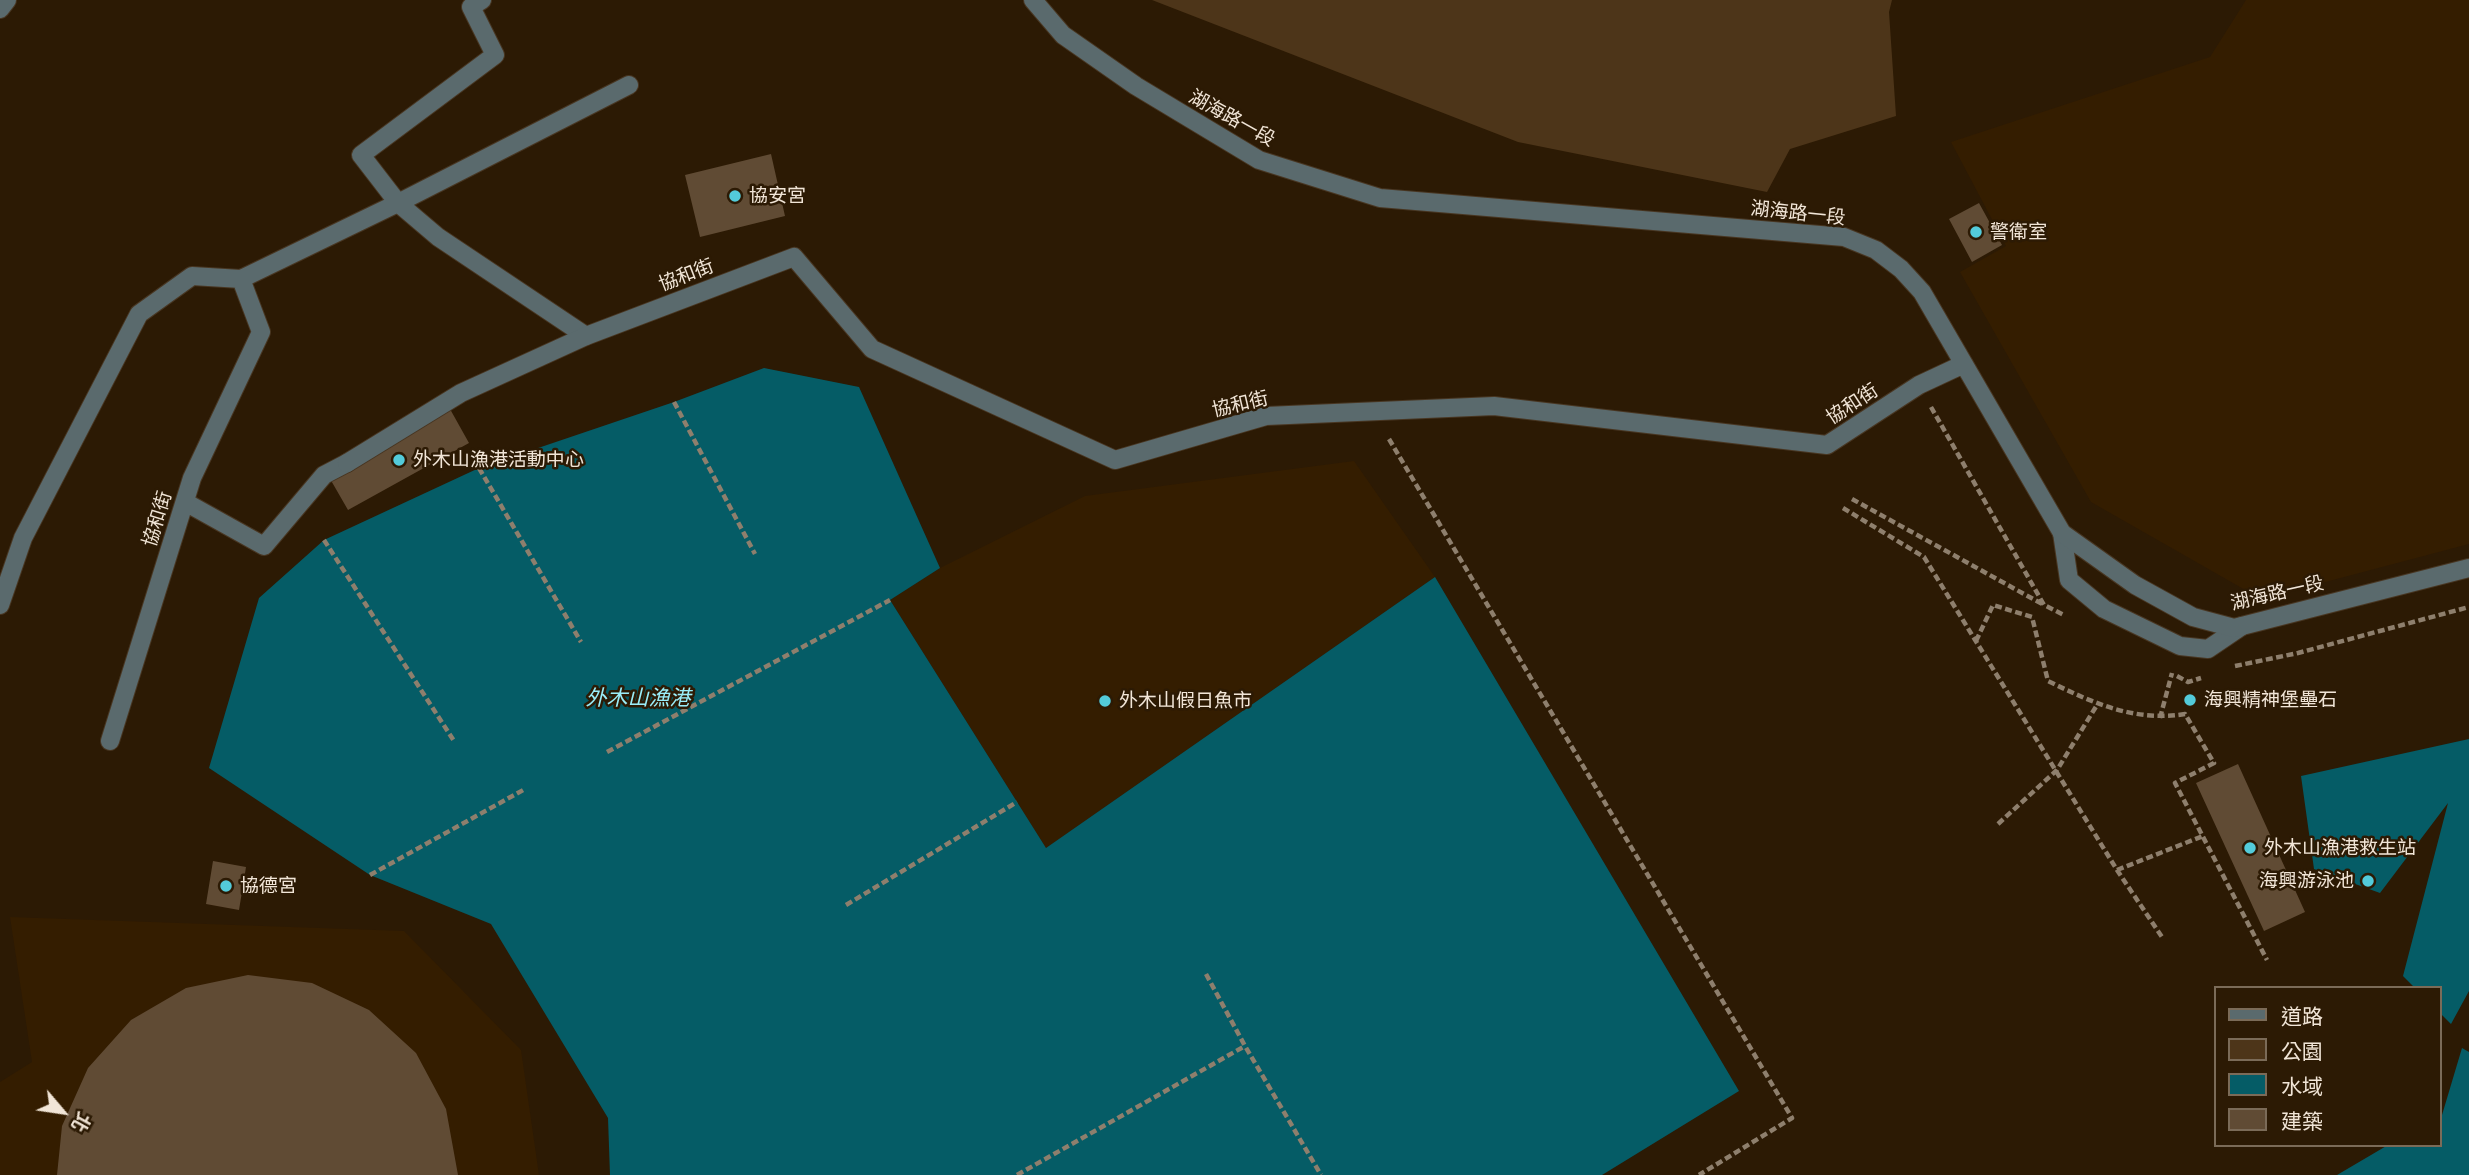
<!DOCTYPE html>
<html>
<head>
<meta charset="utf-8">
<style>
  body { margin:0 }
  #map { position:relative; width:2469px; height:1175px; overflow:hidden; background:#2c1a04; font-family:Ubuntu,"Noto Sans TC",sans-serif }
  canvas { display:block }
  .legend { position:absolute; left:2214px; top:986px; width:228px; height:161px; box-sizing:border-box; background:#2c1a04; border:2px solid #7b6b58; margin:0; padding:9px 12px; list-style:none; font-size:21px; color:#f1e5d7 }
  .legend li { display:flex; align-items:center; gap:14px; height:35px }
  .legend b { width:35px; border:2px solid #7b6b58 }
  .north { position:absolute; left:28px; top:1077px; width:70px; height:70px; -webkit-text-stroke:5px #2c1a04; paint-order:stroke; rotate:119deg; font-size:19px; font-weight:700; line-height:28px; text-align:center; color:#f1e5d7 }
  .north::after { content:''; display:block; margin:auto; width:24px; height:32px; background:#f1e5d7; clip-path:polygon(50% 0,100% 100%,50% 72%,0 100%) }
</style>
</head>
<body>
<div id="map">
<canvas width="2469" height="1175"></canvas>
<ul class="legend">
<li><b style="height:9px;background:#5a6a6d"></b>道路</li>
<li><b style="height:19px;background:#4d3519"></b>公園</li>
<li><b style="height:19px;background:#055c66"></b>水域</li>
<li><b style="height:19px;background:#604b34"></b>建築</li>
</ul>
<div class="north">北</div>
</div>
<script>
const c = document.querySelector('canvas').getContext('2d');
c.lineJoin = 'round';
function paint(path, color) {
  c.fillStyle = color;
  c.fill(path, 'evenodd');
}
function trace(path, color, width, dash) {
  c.strokeStyle = color;
  c.lineWidth = width;
  c.lineCap = dash ? 'butt' : 'round';
  c.setLineDash(dash || []);
  c.stroke(path);
}
function label(font, color, halo, rows, align = 'center') {
  c.font = font + ' Ubuntu,"Noto Sans TC",sans-serif';
  c.lineWidth = 5;
  c.setLineDash([]);
  c.textBaseline = 'middle';
  c.strokeStyle = halo;
  c.fillStyle = color;
  for (const [text, x, y, turn = 0] of rows) {
    c.save();
    c.translate(x, y);
    c.rotate((+turn || 0) * Math.PI / 180);
    c.textAlign = isNaN(turn) ? turn : align;
    if (halo) c.strokeText(text, 0, 0);
    c.fillText(text, 0, 0);
    c.restore();
  }
}
paint(new Path2D(`
  M2246,0H2469V544L2261,599L2091,502L1960,272L2006,246L1951,142L2210,57Z
  M1354,461L1435,577L1046,848L890,600L940,568L1085,496Z
  M10,917L404,931L521,1050L539,1175H0V1082L32,1062Z`), '#341d00');
paint(new Path2D(`
  M1152,0H1892L1889,12L1896,116L1790,149L1767,192L1518,142Z`), '#4d3519');
paint(new Path2D(`
  M764,368L859,387L940,568L890,600L1046,848L1435,577L1739,1091L1602,1175H610L608,1118L491,924L370,875L209,768L259,598L324,540L479,468L674,402Z
  M2469,739V991L2451,1024L2439,1012V988H2415L2403,976L2448,803L2380,893L2314,869L2301,776Z
  M2462,1048L2469,1052V1175H2337L2388,1145H2439V1116L2442,1115Z`), '#055c66');
paint(new Path2D(`
  M771,154L785,216L700,237L685,175Z
  M1979,203L2002,245L1972,262L1949,219Z
  M450,409L469,443L348,510L329,477Z
  M2238,764L2305,912L2264,931L2196,783Z
  M213,861L246,867L239,910L206,904Z
  M248,975L312,983L369,1010L416,1053L446,1109L458,1175H57L62,1126L88,1068L131,1020L186,988Z`), '#604b34');
const service = new Path2D(`
  M482,0L471,7L495,55L361,155L398,203L438,237L586,336
  M185,502L264,546L324,475L347,463
  M2062,533L2069,580L2104,609L2180,646L2208,649L2242,626
  M0,605L23,538L139,314L192,276L241,279L398,203L629,85
  M110,741L192,478L261,332L241,279`);
const minor = new Path2D(`
  M1033,0L1063,35L1136,86L1259,160L1380,198L1844,237L1876,250L1901,269L1922,292L2062,533L2135,585L2193,617L2234,628L2469,568
  M0,9L7,0
  M347,463L461,393L586,336L794,257L872,349L1115,460L1266,416L1494,406L1827,445L1919,385L1964,364`);
trace(service, '#483622', 20);
trace(minor, '#483622', 20);
trace(new Path2D(`
  M674,402L755,554
  M1931,407L2044,605L2064,615
  M1389,439L1792,1118L1699,1175
  M479,468L581,642
  M1852,499L2044,605
  M1843,508L1924,557L2117,870L2162,937
  M324,540L454,741
  M1976,641L1993,605L2032,617L2048,681C2093,703 2134,722 2185,714L2214,763L2175,783L2267,960
  M2235,666L2298,653L2469,607
  M2177,676L2188,682L2201,678
  M2160,718L2172,673
  M607,752L890,600
  M1998,824L2057,770L2097,705
  M2117,870L2203,836
  M370,875L525,789
  M846,905L1017,802
  M1206,974L1245,1046L1321,1175
  M1017,1175L1245,1046`), '#8e7f6d', 4.5, [7, 3.5]);
trace(service, '#5a6a6d', 18);
trace(minor, '#5a6a6d', 18);
for (const [x, y, r, color] of [
  [735,196,7,"#53cbda"],
  [1976,232,7,"#53cbda"],
  [399,460,7,"#53cbda"],
  [2190,700,7,"#53cbda"],
  [1105,701,7,"#53cbda"],
  [2250,848,7,"#53cbda"],
  [2368,881,7,"#53cbda"],
  [226,886,7,"#53cbda"]
]) {
  const dot = new Path2D();
  dot.arc(x, y, r, 0, 2 * Math.PI);
  c.fillStyle = color;
  c.fill(dot);
  trace(dot, '#2c1a04', 2.5);
}
label('19px', '#f1e5d7', '#2c1a04', [
  ["湖海路一段",1232,118,29],
  ["湖海路一段",1798,213,6],
  ["協和街",686,275,-21],
  ["協和街",1240,404,-13],
  ["協和街",1852,404,-33],
  ["協和街",157,519,-73],
  ["湖海路一段",2277,593,-13]
]);
label('19px', '#f1e5d7', '#2c1a04', [
  ["協安宮",749,196],
  ["警衛室",1990,232],
  ["外木山漁港活動中心",413,460],
  ["海興精神堡壘石",2204,700],
  ["外木山假日魚市",1119,701],
  ["外木山漁港救生站",2264,848],
  ["海興游泳池",2354,881,"right"],
  ["協德宮",240,886]
], 'left');
label('italic 21px', '#9aeef9', '#2c1a04', [
  ["外木山漁港",638,698]
]);
</script>
</body>
</html>
